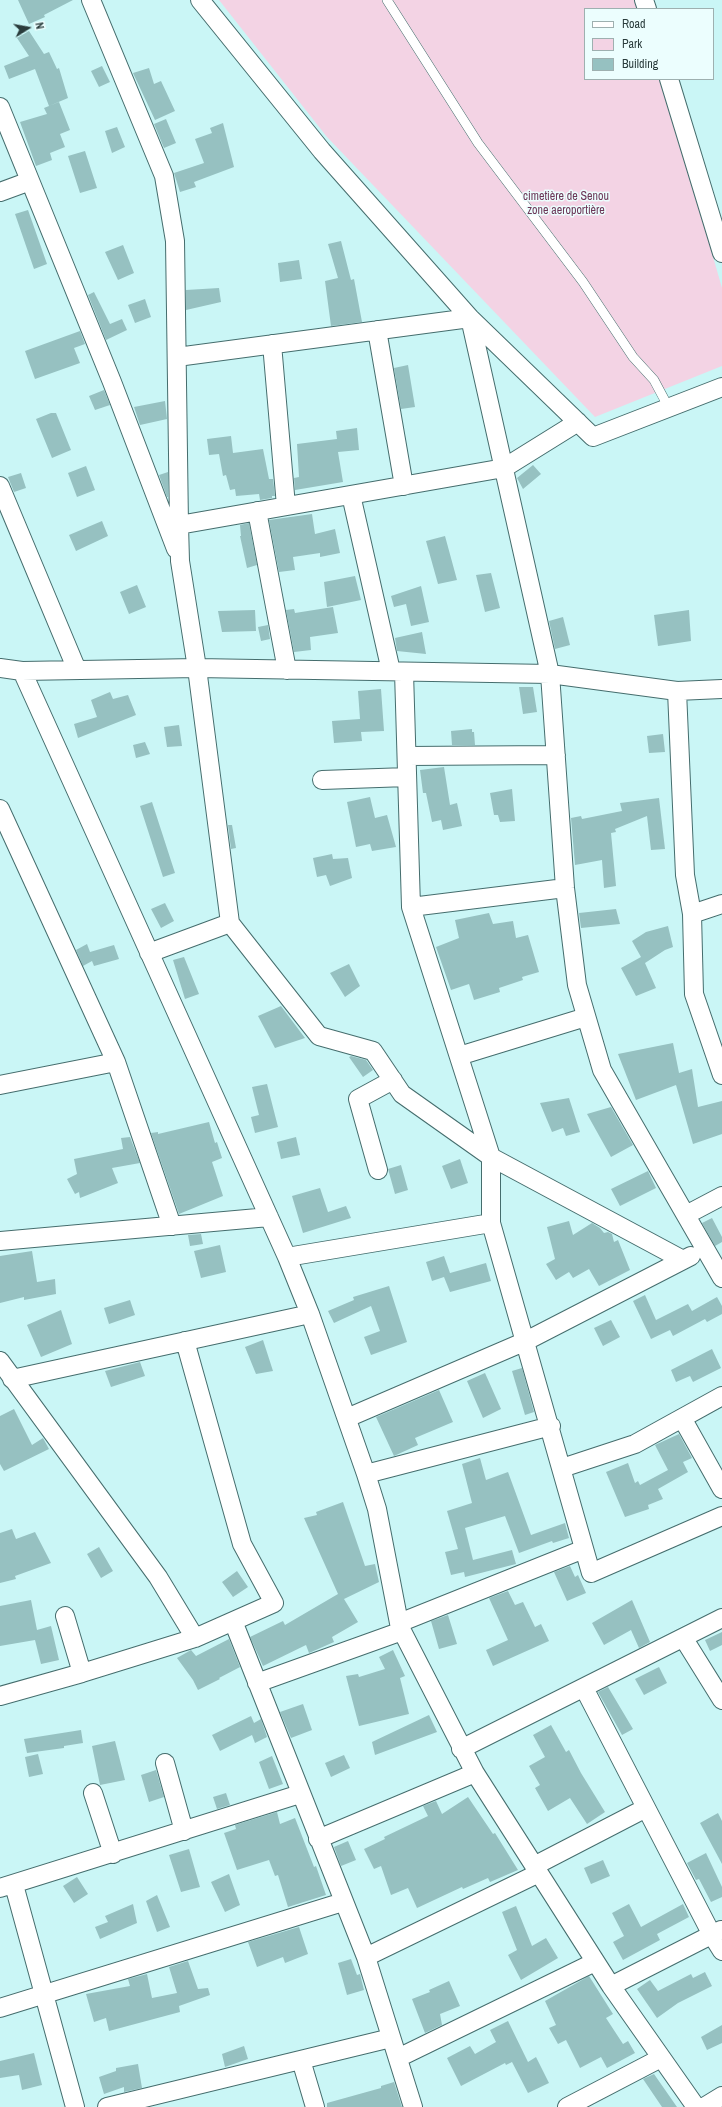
<!DOCTYPE html>
<html>
<head>
<meta charset="utf-8">
<style>
  body { margin:0 }
  #map { position:relative; width:722px; height:2107px; overflow:hidden; background:#caf6f6; font-family:"Archivo Narrow",sans-serif }
  canvas { display:block }
  .legend { position:absolute; left:584px; top:8px; width:130px; height:72px; box-sizing:border-box; background:#ecfefe; border:1px solid #9eb0b0; margin:0; padding:5px 7px; list-style:none; font-size:12px; color:#2a3c3c }
  .legend li { display:flex; align-items:center; gap:8px; height:20px }
  .legend b { width:20px; border:1px solid #9eb0b0 }
  .north { position:absolute; left:8px; top:8px; width:40px; height:40px; -webkit-text-stroke:3px #ecfefe; paint-order:stroke; rotate:79deg; font-size:11px; font-weight:700; line-height:16px; text-align:center; color:#2a3c3c }
  .north::after { content:''; display:block; margin:auto; width:14px; height:18px; background:#2a3c3c; clip-path:polygon(50% 0,100% 100%,50% 72%,0 100%) }
</style>
</head>
<body>
<div id="map">
<canvas width="722" height="2107"></canvas>
<ul class="legend">
<li><b style="height:5px;background:#fff"></b>Road</li>
<li><b style="height:11px;background:#f3d3e4"></b>Park</li>
<li><b style="height:11px;background:#96c1c1"></b>Building</li>
</ul>
<div class="north">N</div>
</div>
<script>
const c = document.querySelector('canvas').getContext('2d');
c.lineJoin = 'round';
function paint(path, color) {
  c.fillStyle = color;
  c.fill(path, 'evenodd');
}
function trace(path, color, width, dash) {
  c.strokeStyle = color;
  c.lineWidth = width;
  c.lineCap = dash ? 'butt' : 'round';
  c.setLineDash(dash || []);
  c.stroke(path);
}
function label(font, color, halo, rows, align = 'center') {
  c.font = font + ' "Archivo Narrow",sans-serif';
  c.lineWidth = 3;
  c.setLineDash([]);
  c.textBaseline = 'middle';
  c.strokeStyle = halo;
  c.fillStyle = color;
  for (const [text, x, y, turn = 0] of rows) {
    c.save();
    c.translate(x, y);
    c.rotate((+turn || 0) * Math.PI / 180);
    c.textAlign = isNaN(turn) ? turn : align;
    if (halo) c.strokeText(text, 0, 0);
    c.fillText(text, 0, 0);
    c.restore();
  }
}
paint(new Path2D(`
  M219,0H640L642,9H585V79H662L722,288V366L595,417L327,137Z`), '#f3d3e4');
paint(new Path2D(`
  M18,0H73L44,15L45,17L29,24Z
  M29,31L44,54L49,52L57,69L59,68L68,98L49,106L35,69L9,79L4,66L29,56L17,38Z
  M102,66L110,82L99,87L91,71Z
  M149,68L154,84L161,81L175,111L155,120L133,73Z
  M59,102L70,130L60,134L65,147L50,153L52,160L36,166L20,122L47,114L44,108Z
  M166,119L176,143L164,148L154,124Z
  M223,123L234,167L194,182L196,187L180,192L174,173L204,163L195,139L212,133L210,128Z
  M117,127L125,147L112,153L105,131Z
  M85,151L97,188L80,193L68,156Z
  M28,210L47,264L34,269L15,214Z
  M341,241L351,280L354,279L362,322L331,326L325,281L338,278L328,244Z
  M123,245L134,273L118,280L105,252Z
  M299,260L302,279L280,282L278,263Z
  M219,288L221,302L186,310V290Z
  M94,292L110,324L122,319L127,330L106,340L88,295Z
  M145,299L151,317L135,323L128,305Z
  M80,331L85,344L74,348L80,363L35,379L25,351Z
  M408,365L415,407L401,409L394,368Z
  M104,390L110,405L95,410L89,396Z
  M165,401L167,419L140,425L134,407Z
  M51,413H56L71,450L52,458L36,419Z
  M357,428L359,450L338,452L343,482L295,490L294,478L299,477L297,444L337,439L336,431Z
  M231,436L233,453L263,449L269,479H273L275,496H272V498L260,500L259,494L236,496L235,489L230,490L226,475L223,476L219,454L209,455L207,439Z
  M533,465L541,474L523,489L517,478Z
  M86,466L95,490L77,497L68,473Z
  M168,472V497H167L159,475Z
  M21,473L26,488L14,492L8,477Z
  M312,514L315,534L335,529L340,553L320,557V553L293,557L295,570L279,572L269,520Z
  M102,521L108,536L76,551L69,535Z
  M249,523L257,565L247,568L240,536H241L240,525Z
  M445,536L457,580L438,584L426,541Z
  M491,573L500,608L485,612L476,575Z
  M355,576L361,600L327,607L324,582Z
  M137,585L146,607L129,614L120,592Z
  M421,586L429,622L411,626L406,604L394,607L391,596Z
  M333,607L338,633L310,637L311,650L294,652L286,610L294,609L295,613Z
  M255,610L256,631L222,632L218,611Z
  M689,610L691,641L658,646L654,615Z
  M563,617L570,645L555,649L549,621Z
  M268,625L270,639L261,641L258,627Z
  M422,632L426,654L397,651L395,638Z
  M519,687H533L537,712L523,714Z
  M381,689L384,731L361,732L362,741L334,743L332,721L360,719L358,691Z
  M110,692L113,699L128,695L136,715L78,738L74,724L97,717L91,700Z
  M179,725L182,746L167,747L164,727Z
  M472,729V732H474L475,745H452L451,731Z
  M663,734L665,752L649,753L647,736Z
  M145,742L150,754L136,758L133,745Z
  M444,767L450,805L457,803L462,826L443,830L441,820L432,822L426,793H423L420,770Z
  M512,789L515,821L500,822L498,815H494L490,793Z
  M370,797L375,818L387,815L396,847L372,851L370,844L356,847L347,802Z
  M659,798L665,849L651,850L647,816L615,829L616,832L611,833L616,886L604,888L602,860L575,865L571,818L581,816L582,819L622,811L620,803Z
  M152,802L175,873L163,877L140,806Z
  M228,825H232L236,848L231,849Z
  M332,854L333,859L348,858L352,878L330,886L326,875L317,877L313,858Z
  M165,903L174,921L161,928L151,909Z
  M616,909L620,924L581,928L579,913Z
  M489,913L493,924L513,921L516,938L528,935L539,972L522,977L523,980L499,988L500,992L474,1000L469,984L451,990L436,947L459,938L455,920Z
  M668,926L673,947L665,950L645,963L656,988L636,996L621,968L641,957L632,941L646,932Z
  M87,944L90,952L114,945L119,959L94,966L92,961L83,966L76,950Z
  M184,957L199,994L185,999L173,960Z
  M349,964L360,986L345,997L330,973Z
  M281,1006L305,1038L275,1048L258,1016Z
  M673,1043L679,1073L692,1069L698,1107L722,1101V1134L693,1144L676,1085L636,1100L618,1054Z
  M351,1056L366,1060L373,1070L363,1077L349,1057Z
  M267,1084L278,1127L255,1133L251,1117L259,1115L252,1087Z
  M569,1098L580,1132L566,1136L563,1128L552,1132L540,1103Z
  M611,1107L633,1145L611,1157L587,1114Z
  M209,1122L215,1143L217,1142L222,1158L212,1162L223,1196L179,1214L151,1133L158,1132V1134Z
  M130,1137L140,1163L112,1168L118,1183L80,1198L79,1192L75,1194L67,1179L77,1174L74,1159L123,1149L121,1138Z
  M296,1137L300,1155L281,1159L277,1142Z
  M460,1159L468,1183L451,1189L442,1166Z
  M401,1165L408,1190L395,1194L388,1169Z
  M648,1171L656,1188L620,1206L611,1189Z
  M320,1188L328,1212L346,1206L351,1218L303,1233L292,1196Z
  M712,1218L722,1237V1242L715,1246L702,1223Z
  M569,1221L573,1235L592,1223L600,1228L604,1233L608,1232L612,1234L614,1242L618,1240L630,1270L599,1286L589,1269L573,1278L569,1272L556,1280L546,1264L555,1259L547,1227Z
  M201,1234L203,1244L190,1246L188,1235Z
  M220,1245L226,1272L201,1278L194,1251Z
  M32,1251L37,1282L55,1279L56,1294L24,1300V1297L0,1303V1256Z
  M444,1256L450,1273L486,1263L491,1281L450,1292L444,1277L432,1281L426,1262Z
  M389,1286L407,1342L371,1355L364,1337L380,1331L371,1306L334,1323L328,1311L354,1300L353,1297Z
  M645,1295L656,1320L688,1304L692,1311L717,1297L722,1306V1314L707,1322L705,1319L673,1336L670,1330L651,1339L633,1301Z
  M130,1300L135,1315L109,1324L104,1308Z
  M61,1310L72,1344L41,1357L27,1325Z
  M611,1320L620,1337L603,1346L594,1328Z
  M263,1340L273,1371L256,1374L245,1347Z
  M712,1349L721,1368L693,1382L690,1376L676,1382L671,1370Z
  M140,1362L145,1376L111,1387L105,1371Z
  M522,1368L534,1412L525,1415L512,1371Z
  M485,1373L501,1409L483,1418L467,1381Z
  M439,1390L453,1422L415,1438L418,1445L394,1456L376,1417Z
  M14,1409L32,1445L43,1438L49,1449L4,1471L0,1464V1416Z
  M679,1434L692,1458L683,1462L688,1472L658,1489L663,1499L648,1505L649,1509L625,1517L606,1472L628,1463L635,1483L638,1481L640,1485L668,1470L655,1445Z
  M480,1458L486,1480L508,1472L531,1535L565,1523L569,1538L553,1543L552,1541L519,1553L505,1516L465,1528L473,1560L512,1550L516,1564L465,1577L464,1572L451,1575L445,1552L458,1549L447,1511L472,1503L462,1464Z
  M343,1502L365,1566L375,1564L379,1582L344,1599L358,1622L332,1637L334,1642L309,1653L306,1645L263,1666L250,1637L283,1621L285,1625L338,1594L304,1518L317,1515L316,1512Z
  M12,1529L16,1539L35,1532L51,1563L15,1576L16,1579L0,1583V1533Z
  M99,1547L113,1571L101,1578L87,1554Z
  M570,1566L575,1577L578,1575L586,1593L567,1601L554,1572Z
  M237,1571L248,1587L233,1597L222,1582Z
  M508,1591L515,1605L523,1602L535,1627L541,1624L549,1641L493,1666L486,1650L508,1640L489,1598Z
  M31,1600L37,1630L51,1626L59,1660L41,1664L35,1640L0,1646V1606Z
  M632,1600L650,1642L639,1648L631,1630L604,1645L592,1623Z
  M448,1615L457,1644L439,1649L431,1621Z
  M722,1632V1645L710,1651L705,1640Z
  M229,1639L240,1667L219,1678L220,1679L198,1690L193,1680L177,1658L191,1650L196,1656Z
  M393,1650L405,1676L400,1678L409,1714L359,1726L346,1676L358,1674L359,1677L385,1669L379,1657Z
  M659,1667L667,1683L644,1695L635,1679Z
  M608,1687L633,1729L622,1735L598,1692Z
  M303,1704L312,1730L291,1738L280,1712Z
  M429,1715L437,1732L375,1755L372,1742Z
  M251,1716L254,1723L261,1719L267,1737L255,1743L252,1735L220,1751L212,1735Z
  M551,1725L566,1752L569,1750L581,1773L605,1812L587,1824L570,1798L548,1811L535,1788L540,1785L529,1766L545,1757L533,1735Z
  M81,1730L83,1743L64,1746V1748L27,1753L24,1739Z
  M115,1741L125,1780L100,1785L92,1746Z
  M38,1754L43,1774L29,1777L25,1757Z
  M344,1755L350,1768L331,1777L325,1763Z
  M272,1756L283,1784L269,1789L259,1762Z
  M156,1770L164,1797L149,1802L141,1775Z
  M226,1793L230,1805L217,1809L213,1797Z
  M468,1797L493,1834L495,1833L518,1870L490,1882L488,1878L463,1889L462,1887L417,1908L408,1888L391,1895L381,1866L374,1869L364,1849L385,1839L384,1837L428,1816L423,1806L436,1801L442,1814Z
  M277,1812L280,1824L295,1818L314,1867L316,1866L326,1895L288,1907L278,1875L275,1876L269,1860L237,1870L224,1833L236,1829L235,1825Z
  M718,1813L722,1821V1864L700,1823Z
  M348,1841L356,1860L341,1866L334,1847Z
  M189,1849L200,1887L181,1892L169,1855Z
  M706,1853L722,1887V1897L711,1902L699,1879L696,1880L687,1863Z
  M603,1860L610,1876L591,1884L584,1868Z
  M229,1874L240,1905L225,1912L211,1882Z
  M77,1877L88,1894L74,1903L63,1886Z
  M157,1895L170,1927L157,1932L146,1901Z
  M133,1904L137,1923L100,1939L95,1927L108,1922L105,1916Z
  M629,1904L641,1927L683,1904L689,1917L657,1934L660,1940L623,1960L613,1942L624,1936L612,1913Z
  M516,1906L532,1946L546,1938L558,1958L521,1980L508,1955L517,1950L502,1912Z
  M299,1927L308,1954L285,1963L283,1957L257,1967L248,1942Z
  M351,1959L357,1975L360,1974L364,1990L347,1995L338,1963Z
  M188,1961L198,1989L208,1988L210,1995L179,2006L180,2012L109,2031L106,2018L94,2022L86,1994L130,1986L128,1979L147,1974L152,1998L177,1993L169,1967Z
  M705,1972L712,1986L678,2003L657,2018L637,1989L650,1980L658,1991L691,1974L693,1978Z
  M589,1976L613,2014L606,2018L623,2044L628,2041L635,2053L607,2068L601,2057L580,2068L566,2040L558,2044L549,2028L556,2025L545,2001Z
  M449,1981L460,2006L440,2014L442,2025L425,2033L412,1999L430,1992L429,1990Z
  M508,2021L528,2062L536,2057L549,2083L528,2093L512,2062L506,2065L505,2063L461,2086L447,2058L470,2046L475,2054L496,2042L490,2030Z
  M722,2025V2043L707,2050L701,2037Z
  M244,2046L248,2059L225,2067L222,2054Z
  M34,2053L42,2085L22,2090L19,2075L0,2078V2061Z
  M138,2064L142,2088L124,2092V2087L104,2094L99,2077L116,2071V2068Z
  M654,2074L677,2107H662L643,2079Z
  M394,2082L402,2107H327V2103L381,2088V2086Z`), '#96c1c1');
const service = new Path2D(`
  M387,0L478,143L583,282L633,357L654,380L669,408`);
const minor = new Path2D(`
  M91,0L164,176L175,241L179,525
  M200,0L322,151L470,318L593,437L722,387
  M644,0L647,9
  M669,79L722,253
  M0,107L112,382L176,549
  M0,192L30,181
  M377,330L404,486
  M272,344L286,506
  M177,357L470,318L550,674L565,888L577,985L602,1070L722,1278
  M578,422L504,468L179,525L180,561L197,668L230,923L319,1036L373,1051L402,1094L491,1157L683,1260
  M0,486L77,670
  M351,495L391,671
  M257,511L287,670
  M0,668L22,671L197,668L550,674L677,691L722,689
  M22,671L287,1257L310,1314L366,1474L377,1509L399,1623L402,1631L475,1773L611,1986L696,2107
  M404,672L411,907L491,1157V1223L591,1573L722,1516
  M677,691L685,875L692,914L722,904
  M407,756L556,755
  M322,780L407,777
  M0,809L116,1062L172,1226
  M411,907L565,888
  M692,914L694,994L722,1075
  M149,953L230,923
  M459,1056L586,1017
  M0,1085L116,1062
  M378,1170L358,1099L393,1080
  M686,1215L722,1196
  M0,1241L269,1217
  M287,1257L491,1223
  M0,1361L158,1577L195,1638
  M12,1379L310,1314
  M347,1418L526,1341L691,1256
  M682,1418L722,1489
  M562,1468L635,1444L722,1396
  M366,1474L551,1426
  M65,1616L82,1673
  M233,1621L366,1957
  M399,1623L584,1549
  M684,1639L722,1700
  M257,1683L402,1631
  M584,1688L712,1935L722,1951
  M0,1696L82,1673L195,1638L274,1603L242,1544L185,1341
  M461,1749L722,1618
  M165,1763L184,1831
  M93,1793L113,1854
  M318,1839L475,1773
  M534,1866L646,1808
  M14,1885L75,2107
  M0,1888L300,1794
  M611,1986L721,1930
  M0,2008L343,1902
  M398,2058L595,1962
  M301,2060L315,2107
  M107,2107L391,2038
  M413,2107L366,1957L539,1873
  M567,2107L661,2058
  M704,2107L722,2096`);
trace(service, '#456d6d', 10);
trace(minor, '#456d6d', 20);
trace(service, '#fff', 9);
trace(minor, '#fff', 18);
label('12px', '#6c3657', '#ecfefe', [
  ["cimetière de Senou",566,197],
  ["zone aeroportière",566,211]
]);
</script>
</body>
</html>
